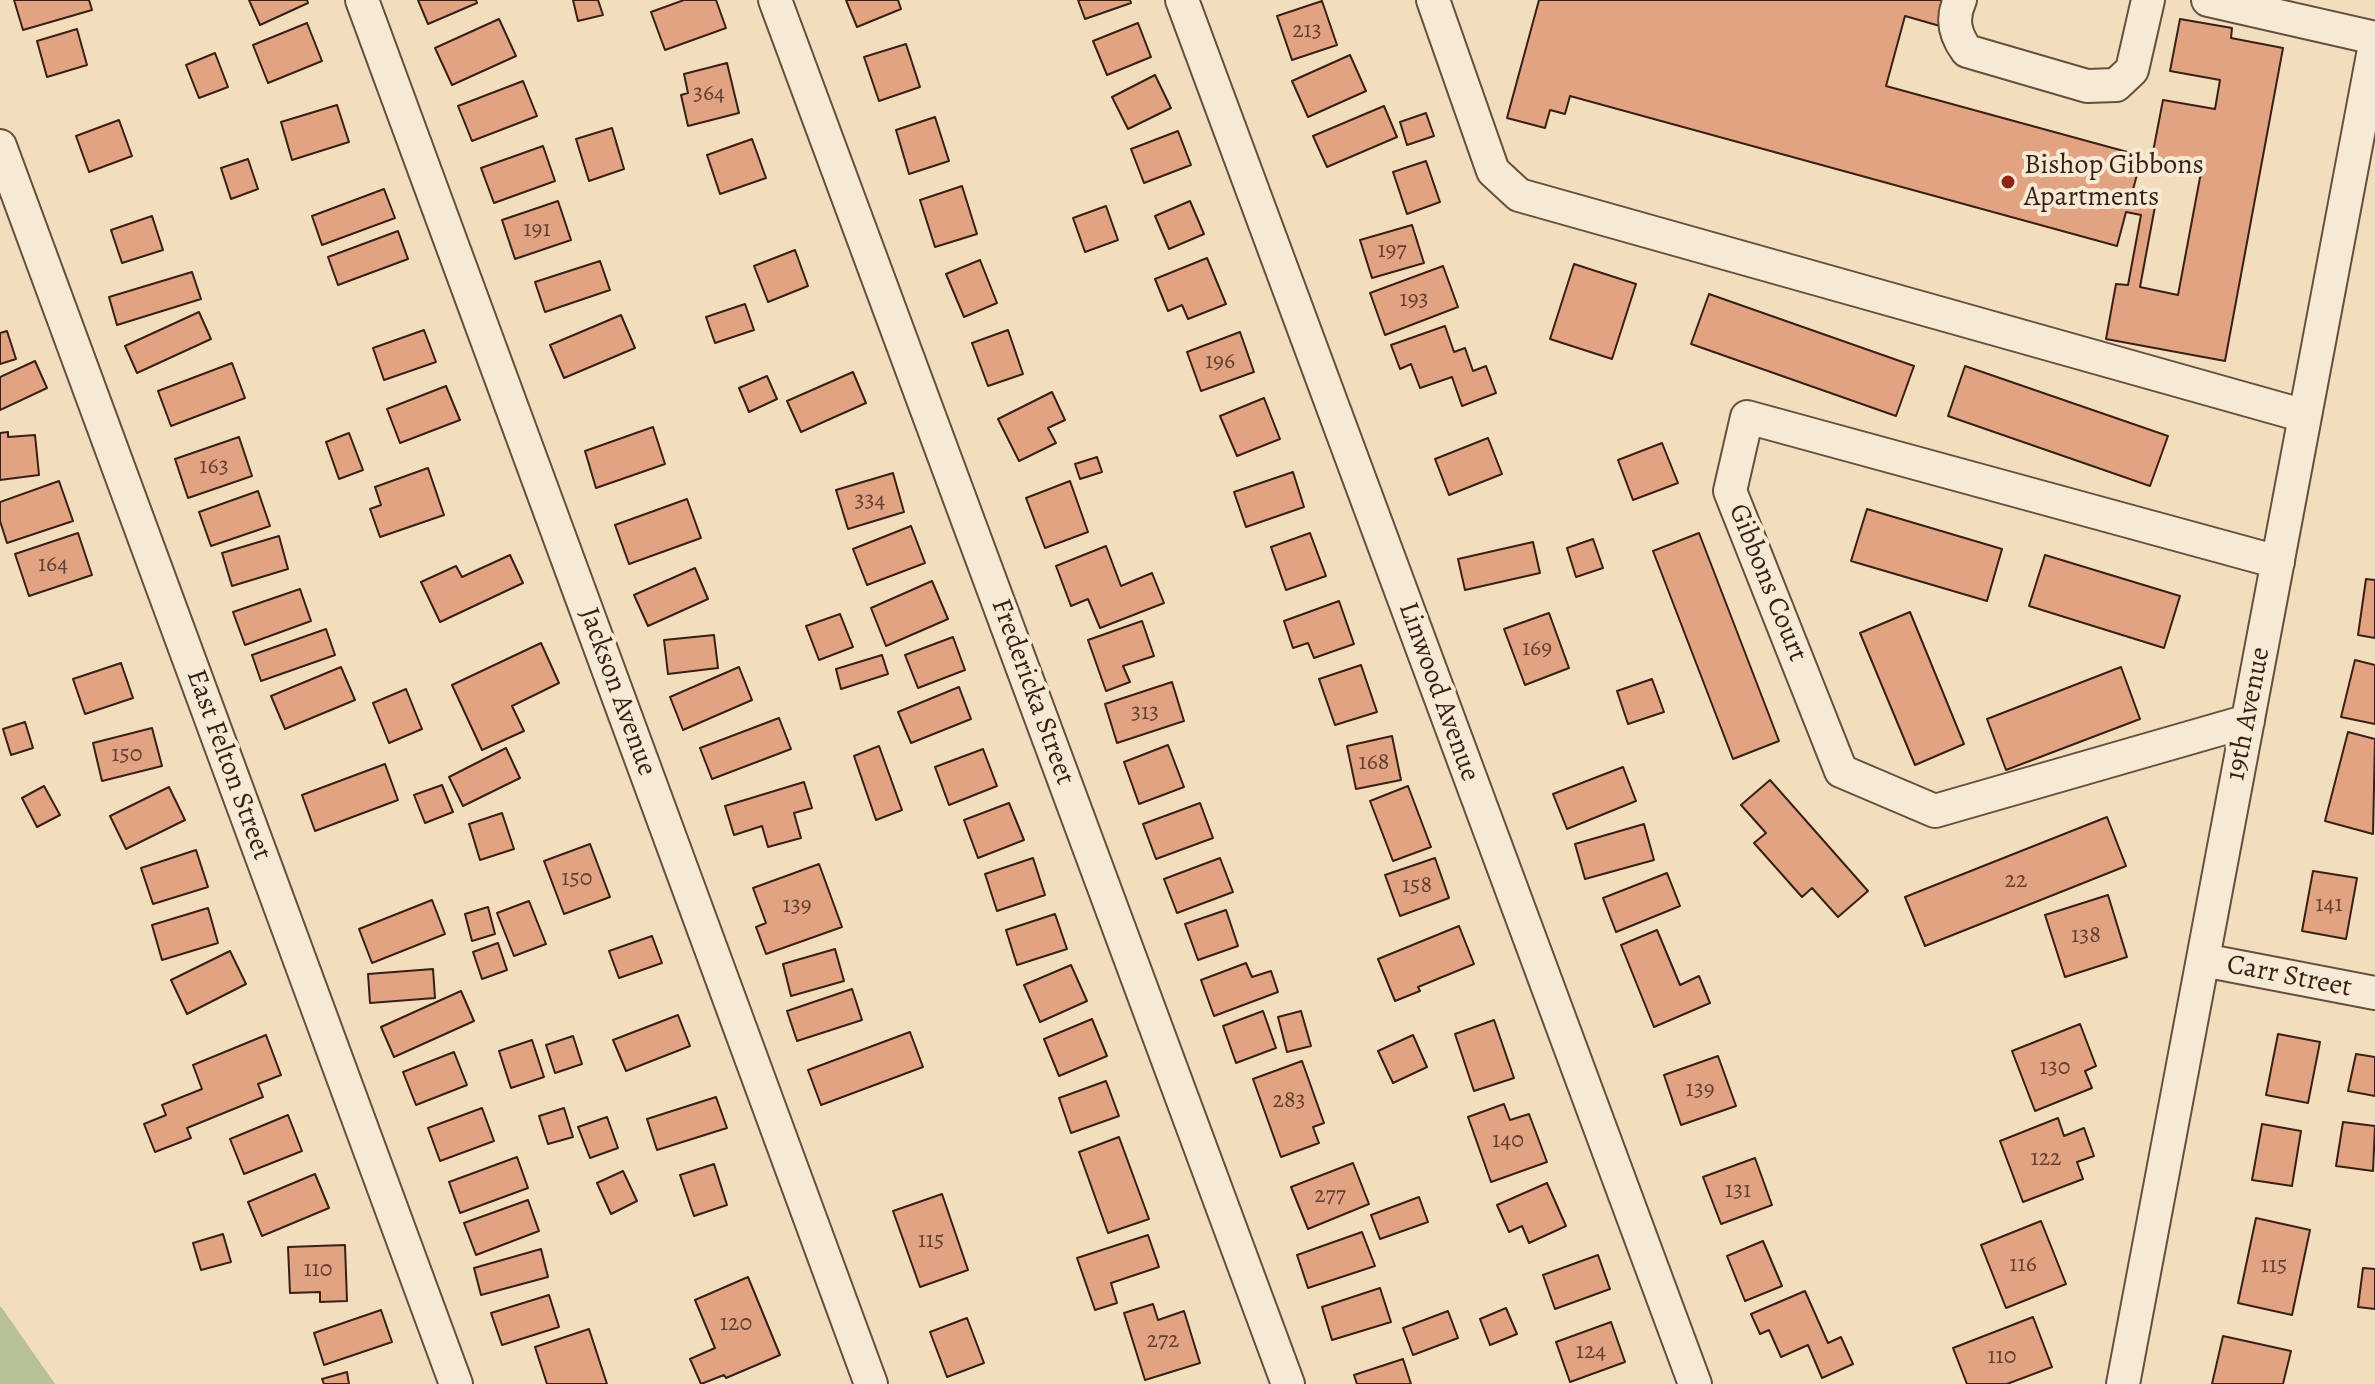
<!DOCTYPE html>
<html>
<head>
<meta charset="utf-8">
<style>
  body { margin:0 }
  canvas { display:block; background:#f2debd }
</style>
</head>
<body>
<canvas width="2375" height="1384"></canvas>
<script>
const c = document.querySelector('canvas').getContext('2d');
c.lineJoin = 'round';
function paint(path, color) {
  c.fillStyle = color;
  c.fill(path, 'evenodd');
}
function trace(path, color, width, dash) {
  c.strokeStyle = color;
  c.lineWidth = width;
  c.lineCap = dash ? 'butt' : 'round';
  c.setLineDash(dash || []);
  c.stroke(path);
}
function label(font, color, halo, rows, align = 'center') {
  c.font = font + ' Alegreya,serif';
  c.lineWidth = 8;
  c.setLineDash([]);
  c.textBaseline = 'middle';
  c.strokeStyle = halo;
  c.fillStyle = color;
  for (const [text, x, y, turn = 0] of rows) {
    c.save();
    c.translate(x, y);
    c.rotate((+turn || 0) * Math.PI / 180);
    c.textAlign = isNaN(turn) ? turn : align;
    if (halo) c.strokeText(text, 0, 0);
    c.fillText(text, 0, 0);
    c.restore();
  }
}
paint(new Path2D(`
  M0,1306L2,1308L55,1384H0Z`), '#b6c295');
const building = new Path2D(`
  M14,0H89L92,10L23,30Z
  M249,0H307L308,3L260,25Z
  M418,0H476L477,3L428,24Z
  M573,0H598L603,15L578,21Z
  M684,0H716L726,28L665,50L651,12Z
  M846,0H898L901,9L857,27Z
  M1078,0H1130L1131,3L1085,19Z
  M1539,0H1947L1940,26L1905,16L1886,86L2142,156L2131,197L2156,201L2140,287L2178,295L2202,167L2152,157L2163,100L2215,109L2220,80L2170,71L2180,19L2232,28L2231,38L2283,48L2225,361L2106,339L2116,284L2128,285L2141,215L2126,212L2117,246L1570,96L1565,114L1550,110L1545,128L1507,118Z
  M1322,1L1337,45L1292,60L1277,16Z
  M499,19L516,56L452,85L435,48Z
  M307,23L322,61L268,83L253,45Z
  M1138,23L1151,57L1107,75L1093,41Z
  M77,29L87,65L47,77L37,41Z
  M906,44L920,87L879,101L864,57Z
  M215,53L228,87L199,98L186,65Z
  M1350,55L1366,91L1308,117L1292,81Z
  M727,63L739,113L688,126L681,95L688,93L684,74Z
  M1155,75L1171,108L1128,129L1112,97Z
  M523,81L537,116L472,141L458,106Z
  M337,105L349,142L292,160L281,122Z
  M1384,106L1397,137L1327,167L1313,136Z
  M1426,113L1434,136L1407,145L1400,122Z
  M935,117L949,161L909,174L896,130Z
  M119,120L132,156L89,172L76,136Z
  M612,128L624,169L589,181L576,139Z
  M1178,131L1191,165L1144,183L1131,149Z
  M752,139L766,178L720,194L707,155Z
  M543,146L555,181L494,203L481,168Z
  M248,159L258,189L231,199L221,168Z
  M1426,161L1440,202L1407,214L1393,172Z
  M962,186L977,234L935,247L920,200Z
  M384,189L395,218L322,245L312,216Z
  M558,201L571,240L515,259L502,220Z
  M1190,201L1204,234L1169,249L1155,216Z
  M1106,206L1118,240L1085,252L1073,218Z
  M152,216L163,250L122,263L111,230Z
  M1412,225L1424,263L1372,278L1360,240Z
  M398,231L408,259L338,285L328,257Z
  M795,250L808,286L768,302L754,266Z
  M1207,258L1226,304L1188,319L1182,305L1168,311L1155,279Z
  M980,260L997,303L964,317L946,274Z
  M600,261L610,290L545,312L535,282Z
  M1574,264L1636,284L1612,359L1550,339Z
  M1443,266L1458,307L1385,335L1370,293Z
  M192,272L201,299L117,325L109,297Z
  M1709,294L1914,366L1896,416L1691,344Z
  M745,304L754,330L715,343L706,317Z
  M199,312L211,339L137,373L125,346Z
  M621,315L635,348L564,378L550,345Z
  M1445,326L1454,352L1465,348L1473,371L1486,366L1496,393L1462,406L1452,377L1420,388L1411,364L1400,369L1391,345Z
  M424,330L436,362L384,380L373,348Z
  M1008,330L1023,374L988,386L972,343Z
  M7,331L16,359L0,364V333Z
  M1240,332L1254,372L1201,391L1187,352Z
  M35,361L47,388L0,410V377Z
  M232,363L245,398L171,426L158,391Z
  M1965,366L2168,436L2150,486L1948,416Z
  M853,372L866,403L801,432L787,401Z
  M767,376L777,399L749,412L739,388Z
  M446,386L460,420L400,443L387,409Z
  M1052,392L1065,420L1048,428L1056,443L1019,461L998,419Z
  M1264,398L1280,439L1237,456L1220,416Z
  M653,427L665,464L596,488L585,451Z
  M8,432V437L35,435L39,475L0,480V433Z
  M349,433L363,470L339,479L326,442Z
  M239,437L252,476L188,498L175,459Z
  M1488,438L1502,474L1449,495L1435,459Z
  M1662,443L1678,483L1633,500L1618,460Z
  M1097,457L1102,472L1080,479L1075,464Z
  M428,468L444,515L380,537L370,509L381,505L375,487Z
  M1293,472L1304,507L1246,527L1234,492Z
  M893,473L904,512L848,529L836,490Z
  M59,481L73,521L7,543L0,521V502Z
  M1070,481L1088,532L1045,548L1026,498Z
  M258,491L270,526L211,546L199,512Z
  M687,499L701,538L629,564L615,525Z
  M1867,509L2002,549L1987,601L1851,561Z
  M911,526L925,563L867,585L853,549Z
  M78,533L92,575L29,596L15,554Z
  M1310,533L1326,576L1286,590L1271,547Z
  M1699,533L1779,741L1733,759L1653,551Z
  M279,536L288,569L232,586L222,553Z
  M1593,539L1603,568L1576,577L1567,548Z
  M1533,542L1540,573L1465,590L1458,559Z
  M1106,546L1121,586L1152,573L1164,603L1100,628L1088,599L1071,606L1056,566Z
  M510,555L523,583L440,622L421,582L456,566L462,577Z
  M2045,555L2180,596L2164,648L2029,606Z
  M695,568L708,599L648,626L634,595Z
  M2366,579L2375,580V638L2358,635Z
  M932,581L948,619L886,646L871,608Z
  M300,589L311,621L245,645L233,612Z
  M1339,601L1354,644L1314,658L1308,643L1293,648L1284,621Z
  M1910,612L1964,744L1915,765L1860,633Z
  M1549,613L1569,668L1525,685L1504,629Z
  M840,614L853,647L819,660L806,626Z
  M1142,621L1154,656L1123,666L1130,682L1106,691L1088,640Z
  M326,629L335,655L261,681L252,655Z
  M714,635L718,668L668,674L664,640Z
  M953,637L965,670L918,688L905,655Z
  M541,643L559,683L512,706L524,731L482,750L452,685Z
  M882,655L888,674L841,689L836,669Z
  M2355,660L2375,665V724L2341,717Z
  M121,663L133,698L85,714L73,679Z
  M1361,665L1377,712L1335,725L1319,679Z
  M341,667L355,700L285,729L271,696Z
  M739,667L752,700L683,730L670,697Z
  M2121,667L2140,719L2006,770L1987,719Z
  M1652,679L1664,712L1628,724L1617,691Z
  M1172,682L1184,721L1117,743L1105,704Z
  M959,687L971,719L911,743L898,712Z
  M406,689L422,729L389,743L373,703Z
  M779,718L791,749L712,779L700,748Z
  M25,722L33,748L11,755L3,729Z
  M152,728L162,766L102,781L93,743Z
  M2348,732L2375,739L2373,834L2325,821Z
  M1392,736L1401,780L1356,789L1347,746Z
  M1168,745L1184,787L1139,804L1124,762Z
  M879,746L902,810L876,820L854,756Z
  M506,748L520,778L463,806L449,777Z
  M983,749L997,786L949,805L935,767Z
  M385,764L398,800L315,831L302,795Z
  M1623,767L1636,801L1567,829L1553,794Z
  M1770,780L1868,891L1838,917L1812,888L1802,897L1754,843L1766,833L1741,805Z
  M804,782L812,808L794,813L801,838L768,847L762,826L734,835L725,806Z
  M442,785L453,812L425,823L414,795Z
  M44,786L60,815L37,827L22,798Z
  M1408,786L1431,847L1393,861L1370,801Z
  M169,787L185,820L126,849L110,816Z
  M1009,803L1024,840L978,858L964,820Z
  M1200,803L1213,838L1156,859L1143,824Z
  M502,813L514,849L480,860L469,824Z
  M2107,817L2126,866L1925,946L1905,897Z
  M1644,824L1654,860L1585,879L1575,844Z
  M590,844L610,897L564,914L544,861Z
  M196,850L208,887L153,904L141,868Z
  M1033,858L1045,895L997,911L985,874Z
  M1220,858L1233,892L1177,913L1164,879Z
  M1435,858L1449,898L1400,916L1385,875Z
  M819,864L842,927L766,954L756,927L766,923L753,888Z
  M2313,871L2357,878L2346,939L2302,931Z
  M1667,873L1680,906L1616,932L1603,898Z
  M2108,895L2127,957L2065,977L2045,915Z
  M432,900L445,934L372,963L359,929Z
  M529,901L546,944L514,956L497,913Z
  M488,907L495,934L472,941L465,914Z
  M208,908L218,943L162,960L152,925Z
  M1226,910L1238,946L1198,960L1185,924Z
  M1055,914L1067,949L1017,965L1006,930Z
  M1459,926L1474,964L1418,987L1420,991L1395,1001L1378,959Z
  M1657,930L1680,985L1699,976L1710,1003L1654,1027L1621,945Z
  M652,936L662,963L619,978L609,951Z
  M498,943L507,970L482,979L473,952Z
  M835,949L844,981L791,996L783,964Z
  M230,951L246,984L187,1014L171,980Z
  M1246,963L1252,977L1271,971L1278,992L1214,1016L1201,980Z
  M1071,965L1087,1001L1040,1022L1024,985Z
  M433,969L435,998L370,1003L368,974Z
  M852,989L862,1020L797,1041L787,1011Z
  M461,991L474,1021L394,1057L381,1027Z
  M1263,1011L1276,1048L1236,1063L1223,1026Z
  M1301,1011L1311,1046L1287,1052L1278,1017Z
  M678,1015L690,1046L626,1071L613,1040Z
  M1092,1019L1107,1056L1059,1076L1044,1039Z
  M1494,1020L1514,1078L1474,1091L1455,1034Z
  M2080,1024L2096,1066L2085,1071L2092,1088L2035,1111L2012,1051Z
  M910,1032L923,1067L821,1105L808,1070Z
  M2278,1034L2320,1042L2308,1103L2266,1095Z
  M266,1035L281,1075L258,1084L263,1097L187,1128L191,1138L155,1152L144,1124L166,1115L162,1105L202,1089L193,1065Z
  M1413,1035L1427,1067L1393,1083L1378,1051Z
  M573,1036L582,1064L555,1073L546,1045Z
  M532,1040L544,1077L511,1088L499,1051Z
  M454,1052L467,1085L416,1105L403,1072Z
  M2356,1054L2375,1057V1096L2348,1091Z
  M1718,1056L1736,1106L1681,1125L1664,1075Z
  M1302,1061L1324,1123L1313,1127L1319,1143L1281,1157L1253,1079Z
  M1106,1081L1119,1116L1071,1133L1059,1098Z
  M716,1097L727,1128L657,1150L647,1119Z
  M1504,1104L1510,1120L1529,1114L1547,1162L1491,1182L1468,1117Z
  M482,1108L494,1141L440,1161L428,1128Z
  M564,1108L573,1137L548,1144L539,1116Z
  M288,1115L302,1151L244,1174L230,1139Z
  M607,1117L618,1148L590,1158L578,1127Z
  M2058,1118L2064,1136L2084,1128L2094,1156L2077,1162L2083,1179L2023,1202L2000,1141Z
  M2343,1122L2375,1126L2373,1171L2336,1166Z
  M2262,1124L2301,1131L2292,1186L2252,1180Z
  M1119,1137L1149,1219L1108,1233L1079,1152Z
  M517,1157L528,1188L460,1213L449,1182Z
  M1755,1158L1772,1205L1721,1224L1703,1177Z
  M1353,1163L1369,1204L1308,1229L1291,1187Z
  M714,1164L727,1205L694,1216L680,1175Z
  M623,1171L637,1201L611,1214L597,1183Z
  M315,1174L329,1208L262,1236L248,1202Z
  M1547,1183L1566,1226L1529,1243L1522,1226L1509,1232L1497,1205Z
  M942,1194L968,1270L920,1287L893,1211Z
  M1419,1197L1428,1222L1380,1239L1371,1215Z
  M528,1200L539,1231L476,1255L464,1223Z
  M2256,1218L2310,1230L2292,1315L2238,1303Z
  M2041,1221L2066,1284L2006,1308L1981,1245Z
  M1362,1232L1375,1266L1308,1288L1297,1255Z
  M223,1234L231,1262L201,1270L193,1243Z
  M1148,1235L1159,1267L1111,1283L1117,1303L1095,1310L1077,1258Z
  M1763,1241L1782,1286L1745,1301L1727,1256Z
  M345,1245L347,1301L320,1302V1292L290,1293L288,1247Z
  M541,1249L548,1277L481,1295L474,1268Z
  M1598,1255L1610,1289L1555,1309L1543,1275Z
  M2363,1268L2375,1269V1309L2358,1307Z
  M748,1277L780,1355L726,1378L724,1375L701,1384L690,1359L715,1348L695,1300Z
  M1380,1288L1391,1322L1332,1340L1322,1307Z
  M1805,1291L1828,1343L1841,1337L1853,1364L1822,1378L1808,1345L1781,1357L1769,1330L1760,1334L1751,1314Z
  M549,1295L559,1327L502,1345L491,1313Z
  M1153,1304L1158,1320L1184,1311L1200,1363L1145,1380L1124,1313Z
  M1506,1308L1517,1334L1490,1345L1480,1319Z
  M381,1310L392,1342L324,1365L314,1333Z
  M1448,1311L1458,1338L1413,1355L1403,1328Z
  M2033,1317L2052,1367L2007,1384H1967L1953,1348Z
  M967,1318L984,1363L947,1377L930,1332Z
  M1611,1322L1625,1362L1570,1382L1556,1342Z
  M589,1329L607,1384H547L535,1347Z
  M2223,1336L2291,1351L2283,1384H2212Z
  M1403,1359L1411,1384H1357L1354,1375Z
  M347,1372L349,1384H324L322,1379Z`);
paint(building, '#e2a383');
trace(building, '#391f16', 2);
const minor = new Path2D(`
  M362,0L871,1384
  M775,0L1288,1384
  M1182,0L1695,1384
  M1433,0L1493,171L1519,195L2305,416
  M1960,0C1951,19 1955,35 1967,51L2087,86L2116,85L2132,70L2148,0
  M2208,0L2375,38
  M0,146L456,1384
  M2248,721L1935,811L1841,771L1730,491L1747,417L2278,562
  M2203,960L2375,993
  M2123,1384L2375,44`);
trace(minor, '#674f40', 36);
trace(minor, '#f7ead4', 32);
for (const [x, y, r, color] of [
  [2008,182,8,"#8f2418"]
]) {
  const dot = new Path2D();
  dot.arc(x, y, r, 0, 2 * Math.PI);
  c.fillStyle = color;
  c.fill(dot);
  trace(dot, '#f7ead4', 3);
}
label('24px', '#634031', null, [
  ["213",1307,31],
  ["364",709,94],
  ["191",537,230],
  ["197",1392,251],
  ["193",1414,300],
  ["196",1220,362],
  ["163",214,467],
  ["334",870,501],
  ["164",53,565],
  ["169",1537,649],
  ["313",1145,713],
  ["150",127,755],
  ["168",1374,763],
  ["150",577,879],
  ["22",2016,881],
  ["158",1417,886],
  ["141",2329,905],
  ["139",797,906],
  ["138",2086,936],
  ["130",2055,1068],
  ["139",1700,1090],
  ["283",1289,1101],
  ["140",1508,1141],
  ["122",2046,1159],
  ["131",1738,1191],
  ["277",1330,1196],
  ["115",931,1241],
  ["116",2023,1265],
  ["115",2274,1266],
  ["110",318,1270],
  ["120",736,1324],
  ["272",1163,1341],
  ["124",1591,1352],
  ["110",2002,1357]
]);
label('28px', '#391f16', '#f7ead4', [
  ["Bishop Gibbons",2024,166],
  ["Apartments",2024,198]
], 'left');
label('28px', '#391f16', '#f7ead4', [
  ["Gibbons Court",1767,583,68],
  ["Jackson Avenue",617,692,70],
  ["Fredericka Street",1032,692,70],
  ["Linwood Avenue",1438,692,70],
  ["19th Avenue",2249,714,-79],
  ["East Felton Street",228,765,70],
  ["Carr Street",2289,977,11]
]);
</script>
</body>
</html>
